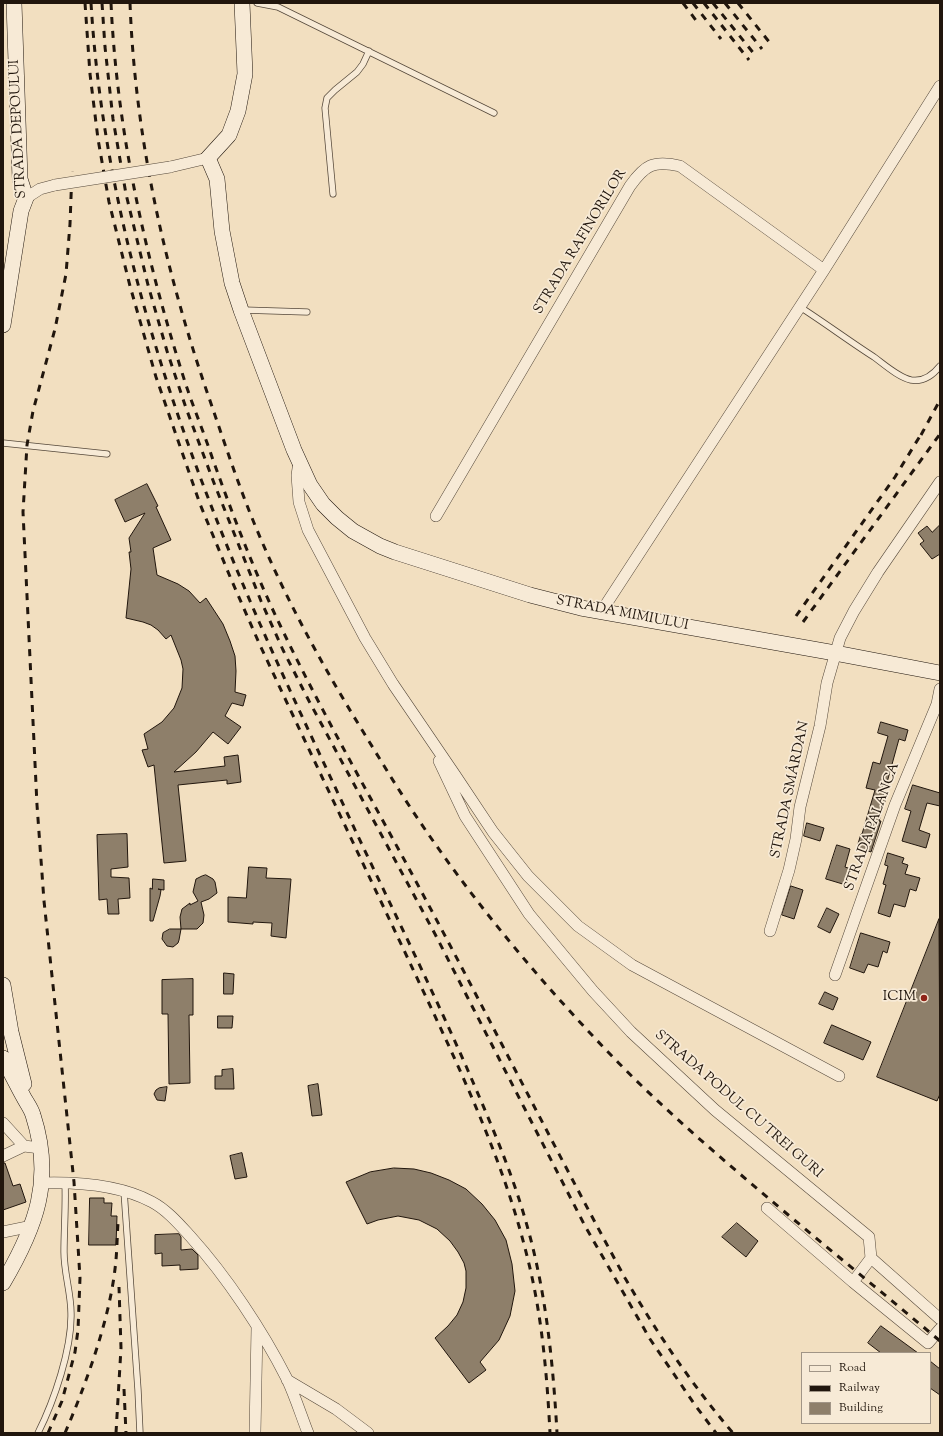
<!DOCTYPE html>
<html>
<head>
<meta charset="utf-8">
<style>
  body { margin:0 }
  #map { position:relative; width:943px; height:1436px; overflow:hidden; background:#f2dfc0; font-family:"Sorts Mill Goudy",serif }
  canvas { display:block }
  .frame { position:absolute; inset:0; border:4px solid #21160d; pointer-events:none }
  .legend { position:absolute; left:801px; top:1352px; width:130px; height:72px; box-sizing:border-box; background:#f7ead6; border:1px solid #a19586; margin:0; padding:5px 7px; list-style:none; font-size:12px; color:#21160d }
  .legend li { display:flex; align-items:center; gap:8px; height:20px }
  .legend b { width:20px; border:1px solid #a19586 }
</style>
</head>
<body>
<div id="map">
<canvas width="943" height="1436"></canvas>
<div class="frame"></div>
<ul class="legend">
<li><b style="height:5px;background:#f7ead6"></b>Road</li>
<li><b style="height:5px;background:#21160d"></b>Railway</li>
<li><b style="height:11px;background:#8e7f6a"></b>Building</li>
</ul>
</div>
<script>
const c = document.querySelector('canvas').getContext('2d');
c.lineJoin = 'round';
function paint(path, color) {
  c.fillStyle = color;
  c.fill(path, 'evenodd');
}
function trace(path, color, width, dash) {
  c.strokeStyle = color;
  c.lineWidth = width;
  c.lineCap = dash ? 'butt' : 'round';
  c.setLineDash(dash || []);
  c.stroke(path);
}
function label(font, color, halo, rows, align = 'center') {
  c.font = font + ' "Sorts Mill Goudy",serif';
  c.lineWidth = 3.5;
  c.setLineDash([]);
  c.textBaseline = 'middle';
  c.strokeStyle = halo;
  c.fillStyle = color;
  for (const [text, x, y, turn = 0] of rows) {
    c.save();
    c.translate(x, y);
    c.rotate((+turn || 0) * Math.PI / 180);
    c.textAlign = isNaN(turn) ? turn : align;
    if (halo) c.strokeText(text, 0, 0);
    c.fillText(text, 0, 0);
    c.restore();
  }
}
const building = new Path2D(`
  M147,484L158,506L156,507L171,540L153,548L157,575L178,584L189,591L200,603L206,598L223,624L230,641L235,656L236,671L235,692L246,695L243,706L232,703L225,716L241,727L228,744L213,732L196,752L174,772L225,766L224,757L238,755L241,782L227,784V780L178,785L186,861L164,863L154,765L148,767L142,750L148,749L144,734L162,722L174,708L182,688L183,669L181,660L171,635L166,639L158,630L151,625L143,622L126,618L131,569L129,552H131L129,538L145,513L125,522L115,500Z
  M940,525V554L932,559L920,544L924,541L918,533L927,526L932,532Z
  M881,722L908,730L905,741L899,739L883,797L886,798L879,821H881L871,852L857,847L861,834H862L875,790L866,788L873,762L880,764L888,736L878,733Z
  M913,785L940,793V806L927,803L919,830L930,834L926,848L902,841L911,811L905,809Z
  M807,823L824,828L820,841L804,836Z
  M127,834L128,867L111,869V877L129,878L130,898L118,899L119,914H108L107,899L99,900L97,835Z
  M837,845L850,849L845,867L851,869L846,885L826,879Z
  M888,853L904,858L902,863L908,865L905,874L920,878L916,891L910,889L905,907L894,904L890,917L878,913L886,885L883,884L888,866L885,865Z
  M249,867L267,868L266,878L291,879L286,938L271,936L272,923L253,922V924L228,922V897L246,898Z
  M206,875L213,879L215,882L217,893L209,899L201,902L204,915L203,923L197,929H181L180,917L182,909L190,903V905L198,901L193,892L196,879L202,876Z
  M153,879L164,880V890L158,889L161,890L160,896L153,921H150V888L152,889Z
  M791,886L803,890L794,919L782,915Z
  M827,908L839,914L830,933L818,927Z
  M939,919L940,1094L937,1101L877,1077Z
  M170,929H181L179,940L178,943L173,947L167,946L162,939L163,933Z
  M861,933L890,942L887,953L883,951L878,967L868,964L864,973L850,968Z
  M224,973L234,974L233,994H224Z
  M193,979V1015H189L190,1083L169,1084L168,1014H162V980Z
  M825,992L838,998L833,1010L819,1004Z
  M218,1016H233L232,1028H218Z
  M832,1025L871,1042L863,1060L824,1043Z
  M233,1069L234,1089H215V1076H222V1070Z
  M318,1084L322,1115L312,1116L308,1086Z
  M167,1087L165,1101L157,1100L154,1094L156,1090L159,1088Z
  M242,1153L247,1177L235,1179L230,1156Z
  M3,1163H5L13,1186L20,1184L26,1202L3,1210Z
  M394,1168L414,1169L431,1173L449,1180L466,1189L482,1204L495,1220L506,1240L512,1264L515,1291L510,1316L499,1340L480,1362L486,1370L469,1383L435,1338L448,1326L457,1315L463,1302L466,1288V1271L464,1263L458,1252L450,1241L437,1229L419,1220L398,1216L378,1220L367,1224L346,1182L370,1172Z
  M90,1198H104V1203H112L111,1216H117L116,1245H89Z
  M737,1223L758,1241L746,1257L722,1237Z
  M179,1234L181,1237V1250L192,1249L198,1255V1269L180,1270V1265L162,1266V1253L155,1254V1235Z
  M881,1326L918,1353H881L868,1343Z
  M930,1361L940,1369V1395L930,1388Z`);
paint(building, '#8e7f6a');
trace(building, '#21160d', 1);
const lane = new Path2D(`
  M257,3L278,7L494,113
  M333,194L325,108L327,98L335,90L357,72L363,64L369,51
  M800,307C825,323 849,341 874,357C885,365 898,377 911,380C923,382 933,375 940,366
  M243,310L307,312
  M3,443L107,454
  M124,1191L138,1390L140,1433
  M38,1433C54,1401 72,1349 71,1313C71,1293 64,1273 64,1252C64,1229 66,1206 65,1182`);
const street = new Path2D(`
  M170,167L208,158
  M26,198L40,189L55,185
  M299,462L297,475L299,502L308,530L365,638L393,684L455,775L493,832L528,876L578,926L632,965L839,1076
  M436,516L630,186C645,165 653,160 680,166L824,270
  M601,612L824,270L940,86
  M439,761L465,816L529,914L593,991L631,1032L715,1110L869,1237L871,1258L940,1319
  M770,931L789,870L796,839L800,807L820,726L827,683L840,638L854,611L878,572L940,482
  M835,975L895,805L937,704L940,689
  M3,1123L24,1146L40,1148
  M3,1156L24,1146
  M42,1183C77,1182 120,1185 152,1202C167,1210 179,1224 190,1236C227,1277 262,1330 287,1379C295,1396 301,1415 308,1433
  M767,1208L853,1282
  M3,1232L32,1226
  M871,1258L853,1282L928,1343L940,1329
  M287,1380L336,1409L368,1433
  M255,1433L257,1328`);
const secondary = new Path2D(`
  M242,3L245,74L238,111L229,135L208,158L217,179L222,231L232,283L241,310L294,450L310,485L323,504L337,518L353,531L380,546L395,552L530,595L581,608L835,653L940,673
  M3,325L21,211L26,198L20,179L14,3
  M3,985L11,1032L24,1084
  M3,1058C10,1071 16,1083 23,1096C26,1102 31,1108 33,1115C54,1180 36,1227 3,1283`);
trace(lane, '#55483a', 7);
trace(street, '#55483a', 12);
trace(secondary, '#21160d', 16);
trace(lane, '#f7ead6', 5.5);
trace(street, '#f7ead6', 11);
trace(secondary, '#f7ead6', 15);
trace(new Path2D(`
  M85,3L90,74L98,139L109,202L130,286L156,377L200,504L231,579L259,643C309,750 360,857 410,963C455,1059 503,1156 528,1260C542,1316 547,1375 550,1433
  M91,3C104,219 174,427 260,624C291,694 324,763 356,832C393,910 431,987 466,1066C488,1117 511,1169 526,1222C546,1291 553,1362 557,1433
  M102,3L105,47L113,119L126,194L148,285L167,351L186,408L214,483L261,601L283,650L309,701L435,934L585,1226L650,1339L695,1405L716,1433
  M111,3C117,133 146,261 186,385C194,409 204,433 212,457C232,513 254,571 280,625C325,719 378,810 427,902C494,1027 557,1153 625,1278C657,1333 692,1385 733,1433
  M130,3C135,136 164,266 207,392C223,438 238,485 257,530C287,602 326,672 367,738C381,761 395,784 410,807C468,895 536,977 609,1053C652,1098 699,1139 747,1180C810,1234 876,1287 940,1341
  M683,3L698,23
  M693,3L721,39
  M704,3L749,60
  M713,3L755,55
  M725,3L762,49
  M738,3L770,43
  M921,435L940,400
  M796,616L895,477L923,431
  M803,622L940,434
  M124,1389L126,1433
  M48,1433L62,1401L75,1352L78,1330L80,1278L74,1182L44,901L37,805L23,512L27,445L33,411L55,329L66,274L70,224L72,171
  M65,1433C86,1384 109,1321 115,1269C117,1254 117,1238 118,1223
  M116,1433L121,1348L119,1287`), '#21160d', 3, [7, 7]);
const streetBridge = new Path2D(`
  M55,185L170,167`);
trace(streetBridge, '#55483a', 12, []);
trace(streetBridge, '#f7ead6', 11);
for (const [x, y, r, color] of [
  [924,998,4,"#8f2418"]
]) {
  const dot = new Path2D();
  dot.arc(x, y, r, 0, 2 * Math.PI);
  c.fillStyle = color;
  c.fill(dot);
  trace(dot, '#f7ead6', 1.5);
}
label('14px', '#21160d', '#f7ead6', [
  ["STRADA DEPOULUI",19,129,-93],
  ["STRADA RAFINORILOR",581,242,-59],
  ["STRADA MIMIULUI",622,614,11],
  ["STRADA SMÂRDAN",791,790,-78],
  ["STRADA PALANCA",873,827,-70],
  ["STRADA PODUL CU TREI GURI",738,1105,41]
]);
label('14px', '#21160d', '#f7ead6', [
  ["ICIM",916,998]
], 'right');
</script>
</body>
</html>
